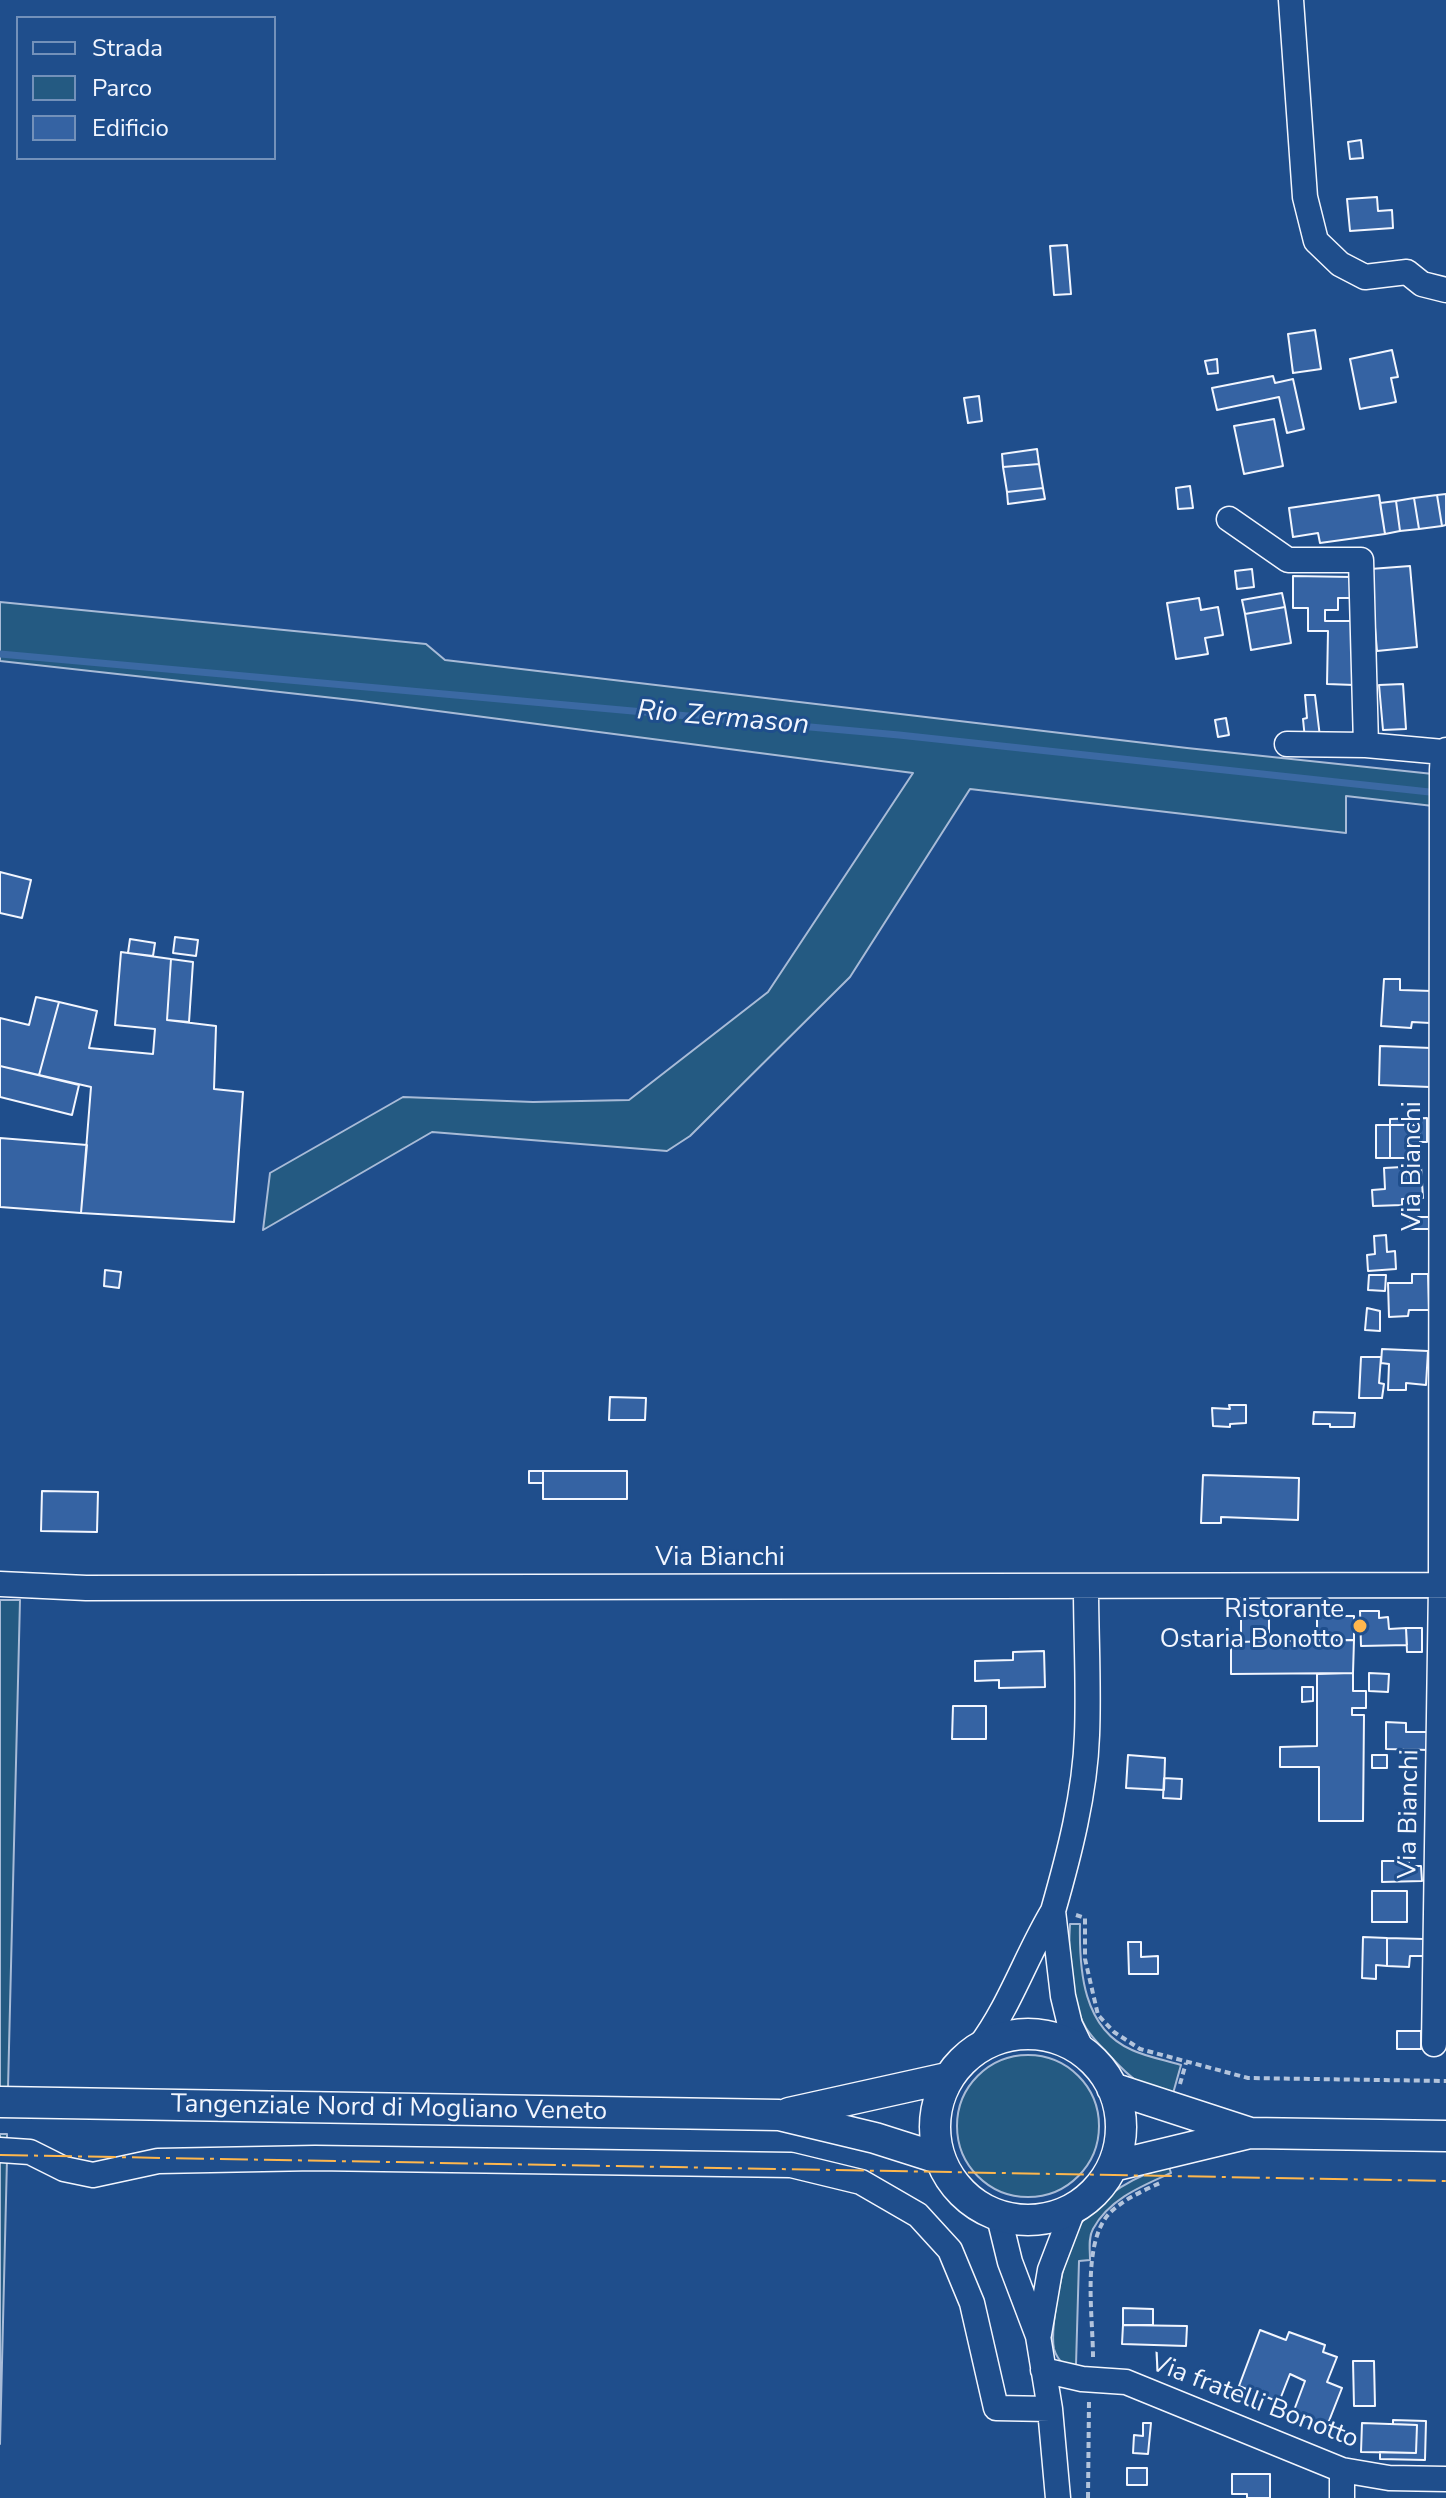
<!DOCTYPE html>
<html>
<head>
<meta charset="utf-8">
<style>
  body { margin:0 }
  #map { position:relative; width:1446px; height:2498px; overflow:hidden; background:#1f4e8c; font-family:"Nunito Sans",sans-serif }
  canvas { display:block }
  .legend { position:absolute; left:16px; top:16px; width:260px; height:144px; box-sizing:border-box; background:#1f4e8c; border:2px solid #7391ba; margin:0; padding:10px 14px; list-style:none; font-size:24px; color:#f2f6ff }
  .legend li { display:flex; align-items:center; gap:16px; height:40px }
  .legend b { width:40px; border:2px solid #7391ba }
</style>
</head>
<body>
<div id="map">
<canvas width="1446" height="2498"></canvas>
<ul class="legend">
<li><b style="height:10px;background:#1f4e8c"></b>Strada</li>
<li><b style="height:22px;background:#245a82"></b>Parco</li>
<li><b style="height:22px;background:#3563a3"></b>Edificio</li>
</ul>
</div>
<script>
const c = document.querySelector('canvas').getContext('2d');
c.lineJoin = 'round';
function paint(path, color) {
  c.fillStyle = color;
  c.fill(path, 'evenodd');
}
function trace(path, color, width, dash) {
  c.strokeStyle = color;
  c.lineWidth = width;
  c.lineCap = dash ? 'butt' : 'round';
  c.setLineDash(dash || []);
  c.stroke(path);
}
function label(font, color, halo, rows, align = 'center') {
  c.font = font + ' "Nunito Sans",sans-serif';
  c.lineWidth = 6;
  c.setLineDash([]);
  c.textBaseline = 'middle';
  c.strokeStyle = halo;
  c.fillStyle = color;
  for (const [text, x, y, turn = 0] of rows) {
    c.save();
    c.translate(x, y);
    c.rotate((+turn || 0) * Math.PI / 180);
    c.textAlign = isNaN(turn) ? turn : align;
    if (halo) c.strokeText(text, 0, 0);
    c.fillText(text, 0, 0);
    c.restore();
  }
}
const green = new Path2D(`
  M0,602L426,644L445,660L1187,748L1433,774V806L1346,796V833L970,789L850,977L690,1136L667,1151L432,1132L263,1230L270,1173L403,1097L533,1102L629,1100L768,992L913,773L361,701L0,661Z
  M0,1600H20L8,2088H0Z
  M1070,1924H1080C1079,1970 1083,2029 1132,2050C1147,2057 1165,2060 1181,2065L1172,2097C1143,2088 1131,2079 1111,2057C1103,2048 1092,2038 1086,2028C1069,1999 1068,1957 1070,1924Z
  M957 2126a71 71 0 1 1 142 0a71 71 0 1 1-142 0Z
  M0,2134H7V2159L0,2444Z
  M1169,2167L1171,2173C1142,2186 1109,2199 1093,2229C1088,2238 1090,2250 1090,2260L1079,2261L1076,2365H1064C1059,2360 1056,2356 1054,2349C1049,2326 1066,2241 1081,2223C1105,2194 1134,2175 1169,2167Z`);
paint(green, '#245a82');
trace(green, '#a8bbd7', 2);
trace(new Path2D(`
  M0,654L899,735L1439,793`), '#3b69a3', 7);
const building = new Path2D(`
  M1361,140L1363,158L1350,159L1348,142Z
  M1377,197L1378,211L1392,210L1393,228L1350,231L1347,199Z
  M1067,245L1071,294L1054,295L1050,246Z
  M1315,330L1321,369L1293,373L1288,334Z
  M1392,350L1398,377L1391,378L1396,402L1360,409L1350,359Z
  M1217,359L1218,373L1208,374L1205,361Z
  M1273,376L1275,383L1293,379L1304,429L1287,433L1279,397L1217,410L1212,388Z
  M979,396L982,421L968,423L964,398Z
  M1274,419L1283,466L1244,474L1234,426Z
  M1037,449L1039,464L1003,467L1002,454Z
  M1039,464L1043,488L1007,492L1003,467Z
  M1190,486L1193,508L1178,509L1176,488Z
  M1043,488L1045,499L1008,504L1007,492Z
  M1446,494V525L1442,526L1437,495Z
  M1379,495L1385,534L1320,543L1318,533L1293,537L1289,508Z
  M1437,495L1442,526L1419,529L1414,498Z
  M1414,498L1419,529L1400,531L1396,501Z
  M1396,501L1400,531L1385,534L1380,503Z
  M1410,566L1417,647L1377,651L1370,569Z
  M1252,569L1254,587L1237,589L1235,571Z
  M1293,576L1352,577L1351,598H1338V610H1325V621H1355L1354,685L1327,684L1328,631H1308V608H1293Z
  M1282,593L1285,607L1245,614L1242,600Z
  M1199,598L1201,610L1218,607L1223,635L1205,638L1208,654L1176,659L1167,603Z
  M1285,607L1291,643L1251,650L1245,614Z
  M1403,684L1406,729L1383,730L1379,685Z
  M1305,695H1315L1320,737L1305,739L1303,719L1307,718Z
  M1226,718L1229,735L1218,737L1215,720Z
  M0,872L31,880L22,918L0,913Z
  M175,937L198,940L196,956L173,953Z
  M130,939L155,943L153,956L128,953Z
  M121,952L171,959L167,1020L216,1026L214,1089L243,1092L234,1222L81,1213L91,1087L39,1075L59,1002L97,1011L89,1048L153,1054L155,1029L115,1025Z
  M171,959L193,962L189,1022L167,1020Z
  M1384,979H1400V990L1432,991L1430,1023L1412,1022L1411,1028L1381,1026Z
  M36,997L59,1002L39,1075L0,1066V1018L29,1025Z
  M1380,1046L1431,1048L1430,1087L1379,1085Z
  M0,1066L79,1085L72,1115L0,1097Z
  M1427,1118V1142H1420V1125H1390V1119Z
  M1376,1125H1390V1158H1376Z
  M1390,1125H1420V1152H1414V1158H1390Z
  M0,1138L87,1145L81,1213L0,1207Z
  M1421,1166L1423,1198L1402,1199V1205L1373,1206L1372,1190L1385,1189L1384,1168Z
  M1410,1217H1430V1229H1410Z
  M1386,1235L1387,1252L1395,1251L1396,1269L1368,1271L1367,1255L1375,1254L1374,1236Z
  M105,1270L121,1272L119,1288L104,1286Z
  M1412,1274H1428L1429,1310H1409L1408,1316L1389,1317L1388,1283H1412Z
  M1369,1275H1386L1385,1291L1368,1290Z
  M1367,1308L1380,1311V1331L1365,1330Z
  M1382,1349L1428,1351L1426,1385L1406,1383V1390H1388L1389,1364L1381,1363Z
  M1361,1357H1381L1379,1383L1384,1384L1382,1398H1359Z
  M610,1397L646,1398L645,1420H609Z
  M1229,1405H1246V1423L1230,1424V1427L1213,1426L1212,1408L1230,1409Z
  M1314,1412L1355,1413L1354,1427H1330V1424H1313Z
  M529,1471H543V1483H529Z
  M543,1471H627V1499H543Z
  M1203,1475L1299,1478L1298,1520L1221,1517V1523H1201Z
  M42,1491L98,1492L97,1532L41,1531Z
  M1360,1611H1379V1618L1388,1617L1389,1629L1406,1628L1407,1645L1361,1646Z
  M1241,1615H1269V1641L1241,1642Z
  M1317,1616H1354V1640H1317Z
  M1406,1628H1422V1652H1407Z
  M1354,1640L1353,1673L1231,1674V1642Z
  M1044,1651L1045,1687L999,1688V1680L975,1681V1661L1013,1660V1652Z
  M1353,1673V1691H1366V1708H1352V1715H1364L1363,1821H1319V1767H1280V1747L1317,1746V1674Z
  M1369,1673L1389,1674L1388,1692L1369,1691Z
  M1302,1687H1313V1701L1302,1702Z
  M953,1706H986V1739H952Z
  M1386,1722L1406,1723V1732H1430V1750L1386,1749Z
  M1128,1755L1165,1758L1164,1790L1126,1788Z
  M1372,1755H1387V1768H1372Z
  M1164,1778L1182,1779L1181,1799L1163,1798Z
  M1382,1861H1409V1866H1421L1422,1881L1382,1882Z
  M1372,1891H1407V1922H1372Z
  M1363,1937L1387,1938V1966L1376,1965V1979L1362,1978Z
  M1387,1938L1424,1939L1423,1956H1410L1409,1967L1387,1966Z
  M1128,1942H1141V1957L1158,1956V1974H1129Z
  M1397,2031H1421V2049H1397Z
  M1123,2308L1153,2309V2325H1123Z
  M1123,2325L1187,2326L1186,2346L1122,2344Z
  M1260,2330L1286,2340L1289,2332L1325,2345L1323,2352L1337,2357L1327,2382L1342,2388L1327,2426L1293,2413L1305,2381L1290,2374L1279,2402L1239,2386Z
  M1353,2361H1374L1375,2406H1354Z
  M1393,2420L1426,2421L1425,2460L1380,2459V2452L1416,2453L1417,2425L1393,2424Z
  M1143,2423H1151L1148,2454L1133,2453L1134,2435L1143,2436Z
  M1362,2423L1417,2425L1416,2453L1361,2452Z
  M1127,2468H1147V2485H1127Z
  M1232,2474H1270V2498H1247V2494H1232Z`);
paint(building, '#3563a3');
trace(building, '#f2f6ff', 2);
const minor = new Path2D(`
  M1291,0L1305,197L1316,241L1340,264L1365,277L1407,272L1422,284L1446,290
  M1229,519L1288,560H1361L1366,745
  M1287,744L1366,745L1443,752
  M0,1584L86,1588L1446,1585
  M1053,1911C1069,1855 1085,1794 1087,1735C1089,1686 1086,1636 1086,1587
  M1434,2044L1441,1585L1442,770L1443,752L1446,750
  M979,2047C1010,2006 1026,1956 1053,1911L1063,1996L1070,2025L1083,2052
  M0,2150L30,2152L64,2169L93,2175L158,2161L315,2158L791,2165L861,2182L918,2215L950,2250L972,2303L996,2408L1050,2409
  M999,2217L1010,2262L1038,2336L1050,2409L1058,2498
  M1039,2334L1050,2270L1073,2210
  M1043,2370L1082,2379L1126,2382L1342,2470L1389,2478L1446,2479
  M1342,2498V2470`);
const major = new Path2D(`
  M935 2127a93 93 0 1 1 186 0a93 93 0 1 1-186 0Z
  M1112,2088L1250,2133
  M0,2102L779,2115L875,2138L938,2158
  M789,2113L947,2078
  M1113,2166L1250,2133L1446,2136`);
trace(minor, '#f2f6ff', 27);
trace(major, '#f2f6ff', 33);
trace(new Path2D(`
  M1076,1915L1085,1918V1959L1098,2015L1114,2032L1140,2049L1248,2078L1446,2081
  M1180,2084L1186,2063
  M1093,2357C1093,2317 1082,2248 1107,2216C1120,2201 1142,2191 1160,2183
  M1088,2498L1089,2400`), '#b3c4dc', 4, [6, 4]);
trace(minor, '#1f4e8c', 24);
trace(major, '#1f4e8c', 30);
trace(new Path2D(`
  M0,2155L1446,2181`), '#ffb74d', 2, [28, 6, 4, 6]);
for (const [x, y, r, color] of [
  [1360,1626,8,"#ffb74d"]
]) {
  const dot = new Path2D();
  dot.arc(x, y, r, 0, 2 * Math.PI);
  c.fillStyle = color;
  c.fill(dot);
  trace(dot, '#1f4e8c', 3);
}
label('26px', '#f2f6ff', '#1f4e8c', [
  ["Via Bianchi",1414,1166,-90],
  ["Via Bianchi",720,1559],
  ["Via Bianchi",1410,1814,-89],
  ["Tangenziale Nord di Mogliano Veneto",389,2109,1],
  ["Via fratelli Bonotto",1254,2402,21]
]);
label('26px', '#f2f6ff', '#1f4e8c', [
  ["Ristorante",1344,1611],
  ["Ostaria Bonotto",1344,1641]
], 'right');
label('italic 28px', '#f2f6ff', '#1f4e8c', [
  ["Rio Zermason",723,719,5]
]);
</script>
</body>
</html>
